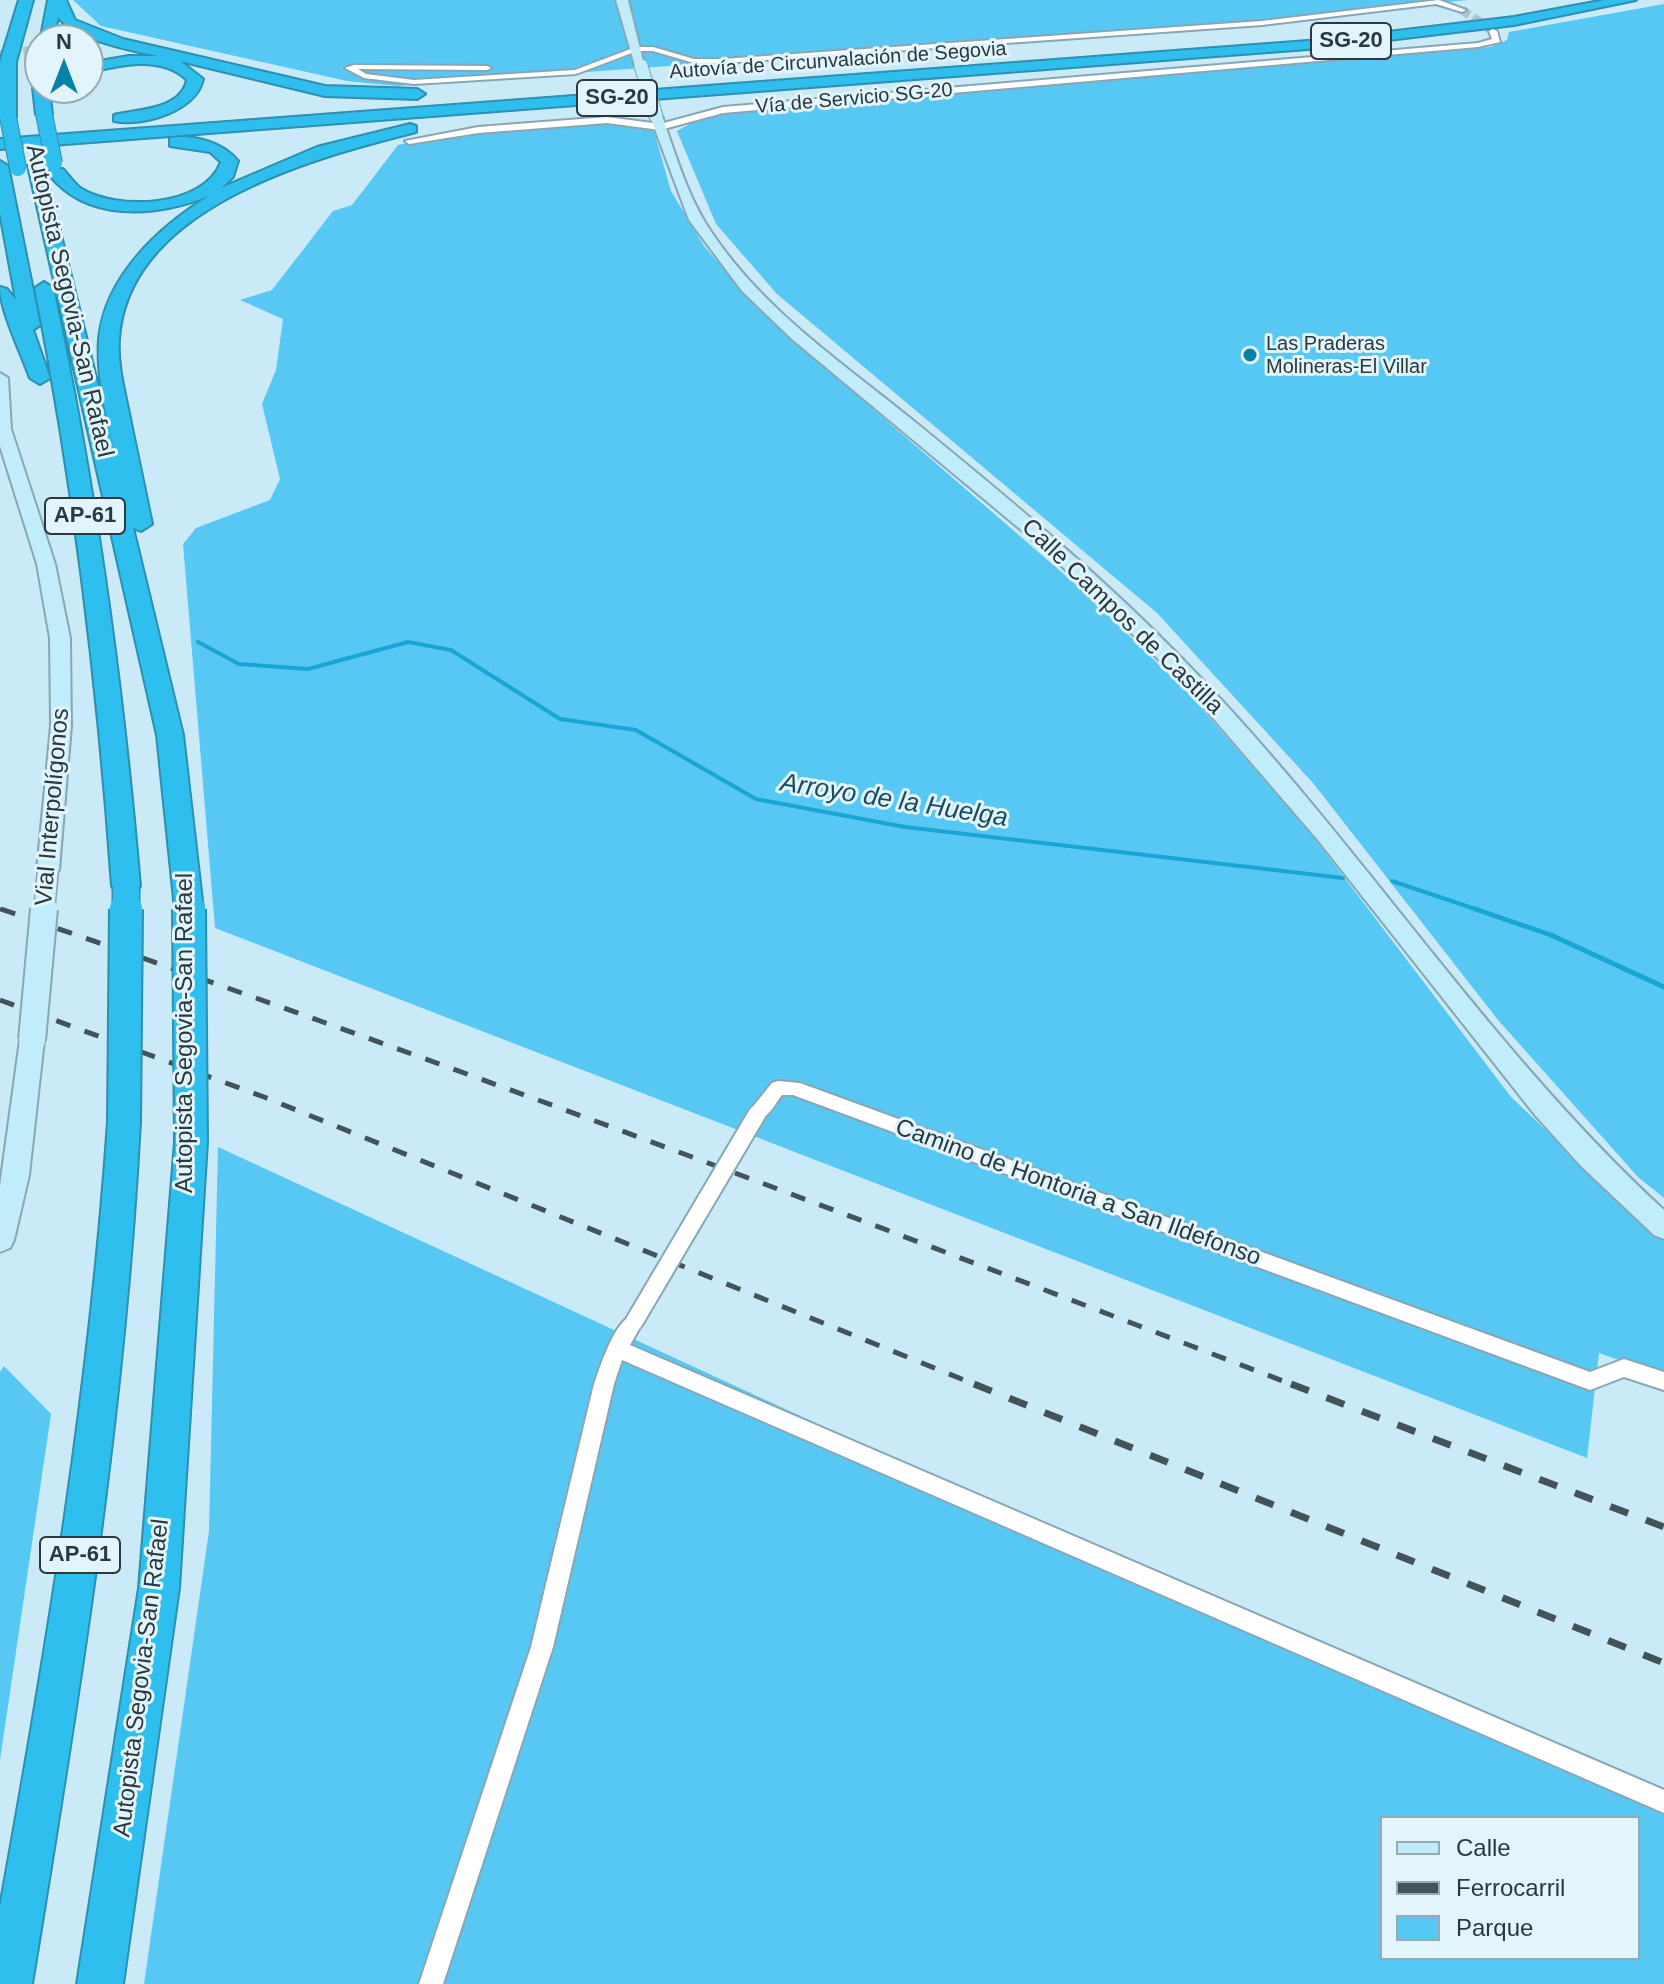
<!DOCTYPE html>
<html>
<head>
<meta charset="utf-8">
<style>
  body { margin:0 }
  #map { position:relative; width:1664px; height:1984px; overflow:hidden; background:#caeaf7; font-family:Helvetica,sans-serif }
  canvas { display:block }
  .legend { position:absolute; left:1380px; top:1816px; width:260px; height:144px; box-sizing:border-box; background:#e2f5fd; border:2px solid #99a9b0; margin:0; padding:10px 14px; list-style:none; font-size:24px; color:#2b383d }
  .legend li { display:flex; align-items:center; gap:16px; height:40px }
  .legend b { width:40px; border:2px solid #99a9b0 }
  .north { position:absolute; left:24px; top:24px; width:80px; height:80px; box-sizing:border-box; background:#e2f5fd; border:2px solid #99a9b0; border-radius:50%; rotate:0deg; font-size:22px; font-weight:700; line-height:32px; text-align:center; color:#2b383d }
  .north::after { content:''; display:block; margin:auto; width:28px; height:36px; background:#0482a7; clip-path:polygon(50% 0,100% 100%,50% 72%,0 100%) }
</style>
</head>
<body>
<div id="map">
<canvas width="1664" height="1984"></canvas>
<ul class="legend">
<li><b style="height:10px;background:#c1ecfa"></b>Calle</li>
<li><b style="height:10px;background:#435359"></b>Ferrocarril</li>
<li><b style="height:22px;background:#56c8f3"></b>Parque</li>
</ul>
<div class="north">N</div>
</div>
<script>
const c = document.querySelector('canvas').getContext('2d');
c.lineJoin = 'round';
function paint(path, color) {
  c.fillStyle = color;
  c.fill(path, 'evenodd');
}
function trace(path, color, width, dash) {
  c.strokeStyle = color;
  c.lineWidth = width;
  c.lineCap = dash ? 'butt' : 'round';
  c.setLineDash(dash || []);
  c.stroke(path);
}
function label(font, color, halo, rows, align = 'center') {
  c.font = font + ' Helvetica,sans-serif';
  c.lineWidth = 6;
  c.setLineDash([]);
  c.textBaseline = 'middle';
  c.strokeStyle = halo;
  c.fillStyle = color;
  for (const [text, x, y, turn = 0] of rows) {
    c.save();
    c.translate(x, y);
    c.rotate((+turn || 0) * Math.PI / 180);
    c.textAlign = isNaN(turn) ? turn : align;
    if (halo) c.strokeText(text, 0, 0);
    c.fillText(text, 0, 0);
    c.restore();
  }
}
paint(new Path2D(`
  M73,0H1468L1159,30L397,86L347,81L101,26Z
  M1664,4V1198L1638,1177L1498,1020L1313,783L1157,613L777,294L716,224L677,131L706,115L1491,47L1507,40L1509,32Z
  M608,123L654,131L671,191L704,246L760,311L1081,589L1188,693L1312,835L1511,1097L1664,1241V1376L1599,1353L1587,1458L215,928L183,544L196,528L270,500L280,479L262,404L276,370L283,319L240,300L272,290L333,211L352,205L398,145L458,133Z
  M218,1147L1664,1815V1984H144L209,1531ZM1382,1818H1638V1958H1382Z
  M4,1366L51,1414L0,1760V1372Z`), '#56c8f3');
trace(new Path2D(`
  M198,642L239,664L308,669L408,642L451,650L560,719L636,730L756,799L905,827L1343,878
  M1392,881L1481,911`), '#1aa6d3', 4);
trace(new Path2D(`
  M1475,909L1551,935L1664,987`), '#1aa6d3', 5);
trace(new Path2D(`
  M1462,10L1493,31`), '#aac6d2', 9, [9, 4]);
trace(new Path2D(`
  M0,58L40,53`), '#aac6d2', 16, [16, 8]);
const minor = new Path2D(`
  M1439,0L1466,10L1462,12L1436,4L1262,25L723,63H694L653,51H637L576,74L414,84L364,78L345,68L354,65L487,66L491,68L487,70L358,69L366,74L414,80L575,70L636,47H653L694,59H723L1262,21Z
  M1493,29L1497,31L1500,42L1478,47L723,113L660,130L607,123L478,133L409,144L405,141L478,127L607,117L660,124L723,107L1478,43L1492,39L1489,31Z
  M778,1081L800,1083L1590,1372L1624,1359L1664,1372V1390L1624,1377L1590,1390L793,1095H782C774,1105 766,1124 751,1119L748,1114L751,1109L772,1083Z
  M634,1314L641,1316L643,1322L630,1345L1664,1790V1813L622,1360L614,1384L553,1647L443,1984H419L531,1647L594,1384C601,1365 614,1321 634,1314Z`);
const secondary = new Path2D(`
  M616,0H628L645,69L635,66Z
  M656,112L662,116C676,156 688,198 712,233C764,311 844,364 915,422C1012,501 1109,582 1195,672C1361,844 1488,1048 1664,1210V1239L1654,1235L1581,1166L1535,1115L1318,840L1181,681L1044,549L792,339L742,291L689,220L650,116Z
  M0,373L8,378L11,429L55,564L70,638L71,726L59,870L48,878L37,870L51,726L50,638L37,564L0,446Z
  M32,1030L41,1033L44,1040L29,1175L14,1240L10,1248L0,1252V1186L20,1040L23,1033Z`);
const motorway = new Path2D(`
  M19,0H33L16,62V117L8,122L0,117V62Z
  M48,0H66L75,20L123,39L325,86L417,89L425,94L417,99L325,96L180,61L203,79C197,111 143,127 114,121V115C138,109 181,110 187,80C161,55 119,65 88,73V63L129,56H158C131,50 75,40 58,17L53,40L40,42Z
  M1605,0H1636L1514,25L1321,48L0,149V139L1321,40L1514,17Z
  M40,84V88H49L52,114L44,119L36,114L33,88Z
  M410,124L416,126V132C313,158 128,207 119,339C117,367 126,396 131,423C138,456 145,490 152,524L141,531L133,528L183,735L203,909L199,916L189,920L179,916L175,909L157,735L28,166L36,161L44,166L118,467C109,426 96,381 99,339C105,276 159,227 209,196C156,217 86,223 48,173L51,169H63C68,175 74,183 80,188C116,211 204,208 221,162L210,152L170,146V138C194,134 223,143 238,161L233,177L221,188L317,147Z
  M0,161L8,166L40,325L33,330L50,378L40,384L30,378C21,353 0,310 0,287L7,289L16,300L0,213Z
  M44,282L53,288C96,486 123,685 140,886L136,893L126,896L116,893L112,886C98,685 74,486 35,288Z
  M124,1109L135,1113L140,1122C125,1412 79,1698 32,1984H0V1907C47,1647 90,1387 108,1122L113,1113Z
  M191,1129L202,1133L207,1142L179,1588L123,1984H77L139,1588L175,1142L180,1133Z`);
trace(minor, '#89a6b3', 4);
trace(secondary, '#89a6b3', 4);
trace(motorway, '#2e90b1', 4);
paint(minor, '#fff');
paint(secondary, '#c1ecfa');
paint(motorway, '#2fbfef');
trace(new Path2D(`
  M0,909L6,911`), '#435359', 4, [12, 12]);
trace(new Path2D(`
  M1,909C436,1058 866,1221 1296,1386
  M0,1000L264,1097L979,1386`), '#435359', 5, [15, 15]);
trace(new Path2D(`
  M974,1384L1664,1663
  M1291,1384L1664,1527`), '#435359', 7, [19, 19]);
const minorBridge = new Path2D(`
  M634,1322L757,1114`);
const secondaryBridgeFar2 = new Path2D(`
  M641,66L656,116`);
const secondaryBridgeFar1 = new Path2D(`
  M44,911L48,870`);
const secondaryBridge = new Path2D(`
  M32,1040L44,909`);
const motorwayBridgeFar2 = new Path2D(`
  M44,114L54,163
  M8,117L18,168`);
const motorwayBridgeFar1 = new Path2D(`
  M126,911V886`);
const motorwayBridge = new Path2D(`
  M189,909L191,1142
  M124,1122L126,909`);
trace(minorBridge, '#89a6b3', 21, []);
trace(secondaryBridgeFar2, '#89a6b3', 15, []);
trace(secondaryBridgeFar1, '#89a6b3', 23, []);
trace(secondaryBridge, '#89a6b3', 30, []);
trace(motorwayBridgeFar2, '#2e90b1', 18, []);
trace(motorwayBridgeFar1, '#2e90b1', 29, []);
trace(motorwayBridge, '#2e90b1', 36, []);
trace(minorBridge, '#fff', 17);
trace(secondaryBridgeFar2, '#c1ecfa', 13);
trace(secondaryBridgeFar1, '#c1ecfa', 20);
trace(secondaryBridge, '#c1ecfa', 26);
trace(motorwayBridgeFar2, '#2fbfef', 16);
trace(motorwayBridgeFar1, '#2fbfef', 26);
trace(motorwayBridge, '#2fbfef', 32);
for (const [x, y, r, color] of [
  [1250,355,8,"#0482a7"]
]) {
  const dot = new Path2D();
  dot.arc(x, y, r, 0, 2 * Math.PI);
  c.fillStyle = color;
  c.fill(dot);
  trace(dot, '#e2f5fd', 3);
}
label('20px', '#2b383d', '#e2f5fd', [
  ["Autovía de Circunvalación de Segovia",838,61,-4],
  ["Vía de Servicio SG-20",854,99,-5]
]);
label('20px', '#2b383d', '#e2f5fd', [
  ["Las Praderas",1266,344],
  ["Molineras-El Villar",1266,367]
], 'left');
for (const [x, y, w] of [
  [1351,41,80],
  [617,98,80],
  [85,516,80],
  [80,1555,80]
]) {
  const box = new Path2D();
  box.roundRect(x - w / 2, y - 18, w, 36, 6);
  c.fillStyle = '#e2f5fd';
  c.fill(box);
  trace(box, '#2b383d', 2);
}
label('bold 22px', '#2b383d', null, [
  ["SG-20",1351,41],
  ["SG-20",617,98],
  ["AP-61",85,516],
  ["AP-61",80,1555]
]);
label('24px', '#2b383d', '#e2f5fd', [
  ["Autopista Segovia-San Rafael",69,301,77],
  ["Calle Campos de Castilla",1122,617,44],
  ["Vial Interpolígonos",53,807,-85],
  ["Autopista Segovia-San Rafael",185,1033,-90],
  ["Camino de Hontoria a San Ildefonso",1078,1193,20],
  ["Autopista Segovia-San Rafael",142,1678,-83]
]);
label('italic 26px', '#194c5f', '#e2f5fd', [
  ["Arroyo de la Huelga",894,801,9]
]);
</script>
</body>
</html>
